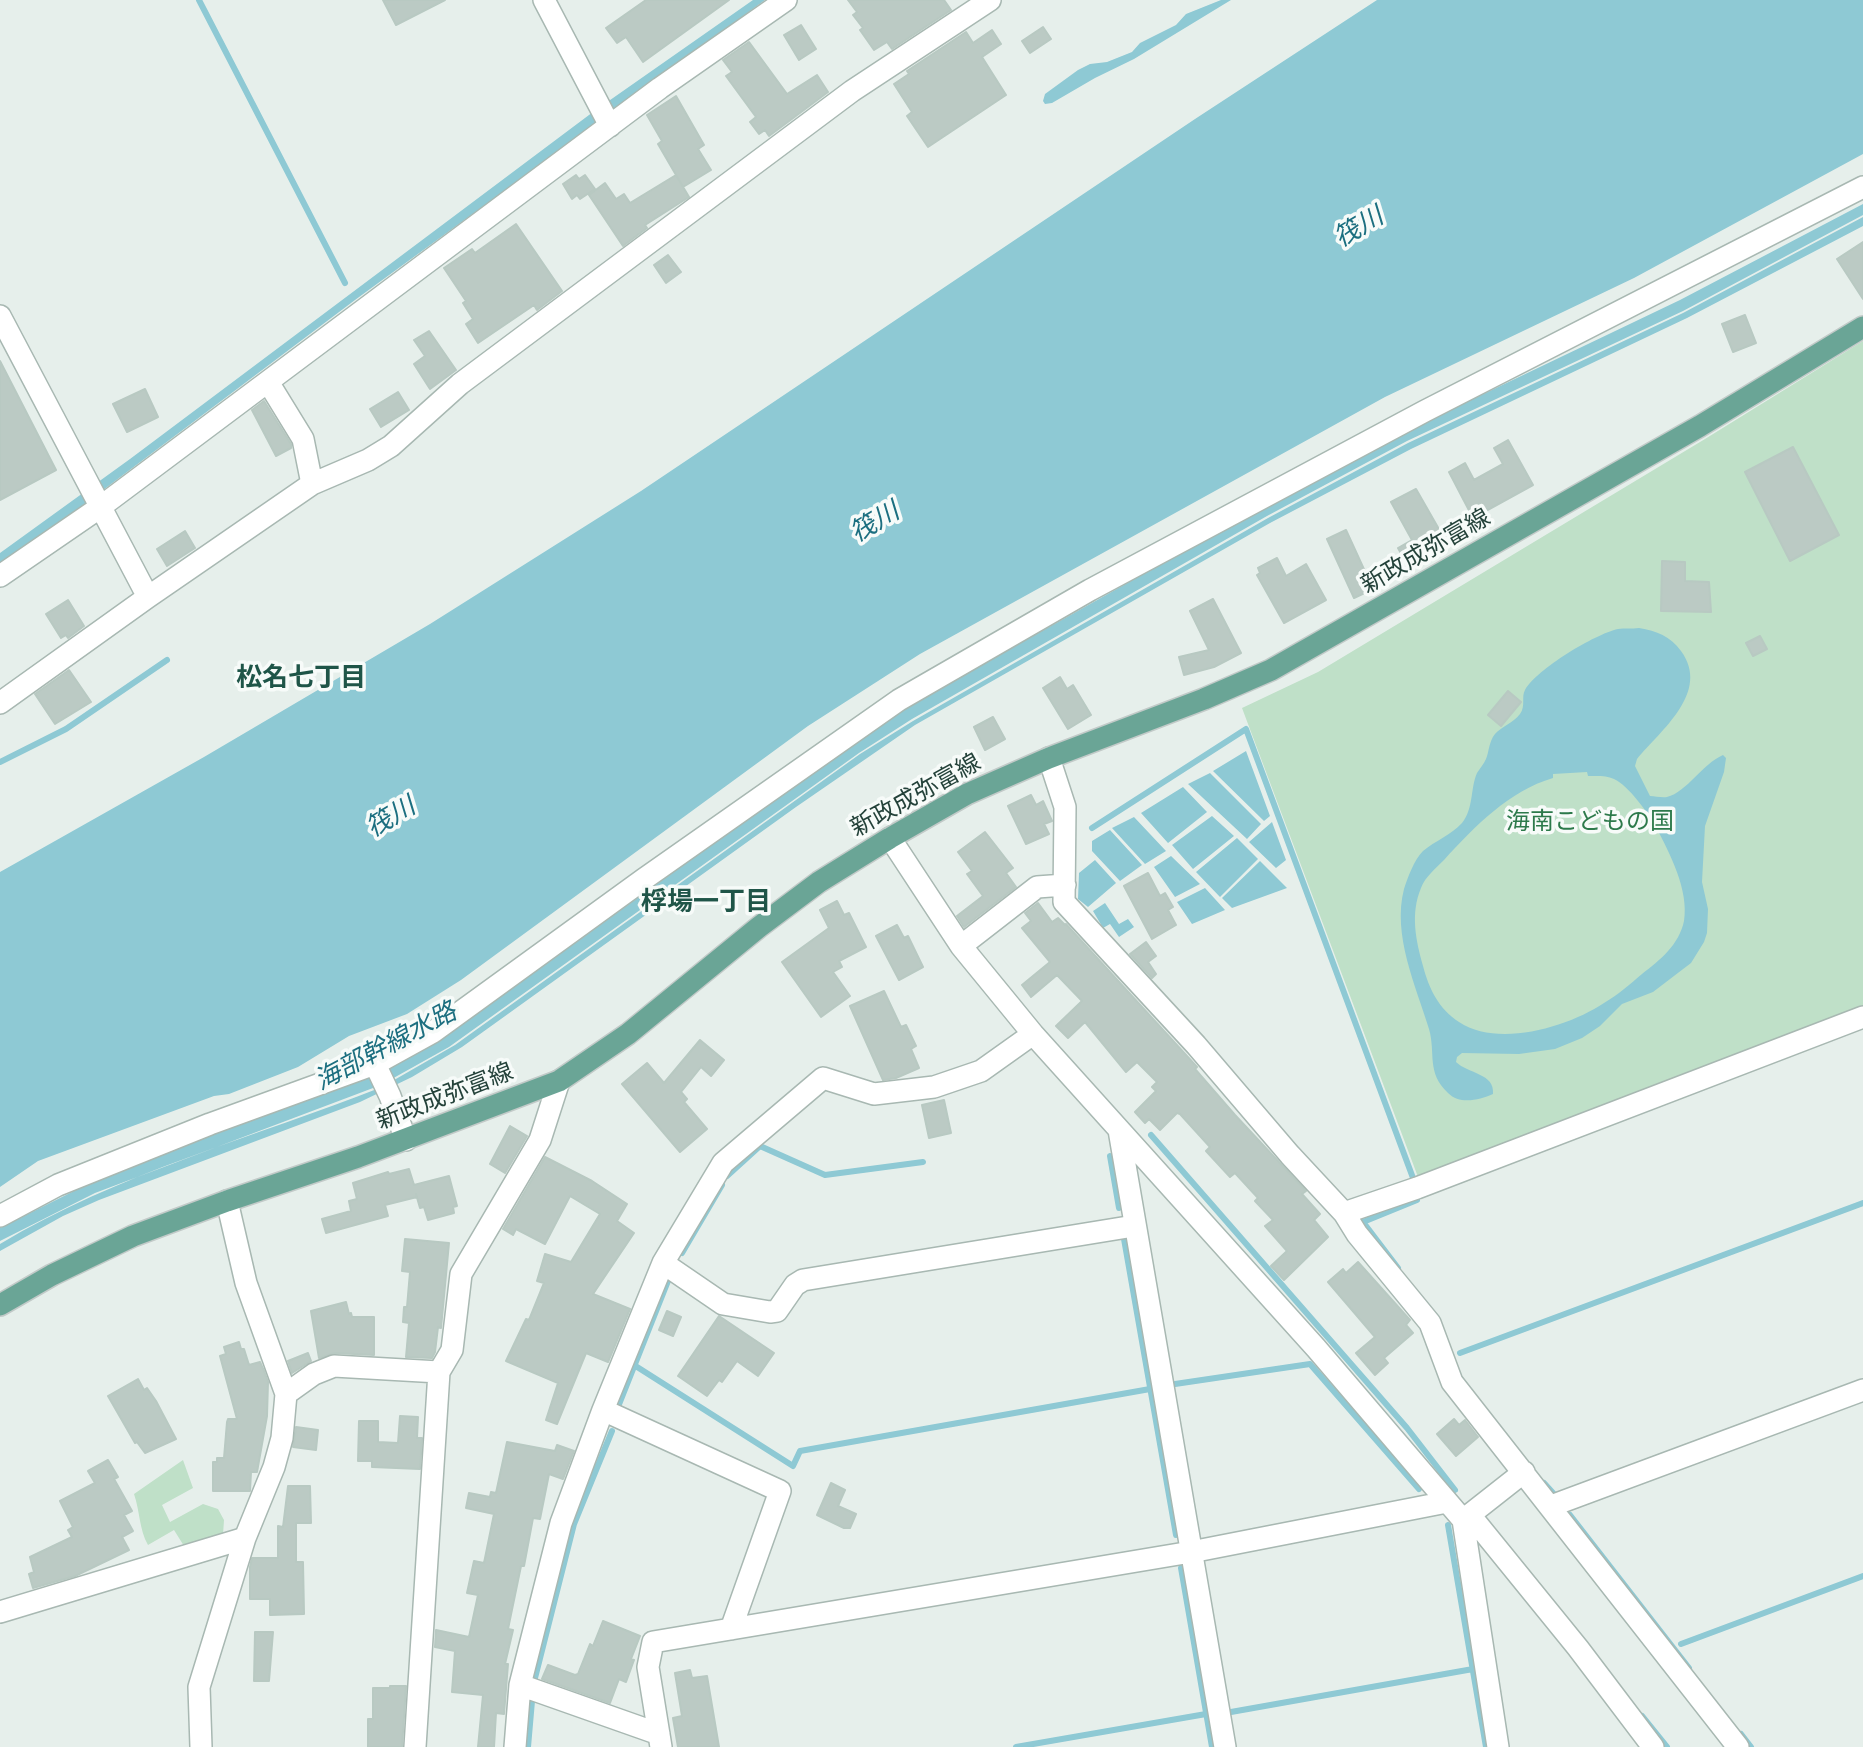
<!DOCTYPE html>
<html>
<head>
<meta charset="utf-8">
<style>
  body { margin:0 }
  canvas { display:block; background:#e6efeb }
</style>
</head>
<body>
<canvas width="1863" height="1747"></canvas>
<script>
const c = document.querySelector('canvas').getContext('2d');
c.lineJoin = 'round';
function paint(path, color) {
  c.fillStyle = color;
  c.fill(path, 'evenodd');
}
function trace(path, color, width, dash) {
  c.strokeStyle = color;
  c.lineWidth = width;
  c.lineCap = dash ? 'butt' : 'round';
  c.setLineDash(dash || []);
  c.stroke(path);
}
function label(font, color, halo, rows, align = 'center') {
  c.font = font + ' "Fira Sans Condensed","Noto Sans JP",sans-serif';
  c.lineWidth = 7;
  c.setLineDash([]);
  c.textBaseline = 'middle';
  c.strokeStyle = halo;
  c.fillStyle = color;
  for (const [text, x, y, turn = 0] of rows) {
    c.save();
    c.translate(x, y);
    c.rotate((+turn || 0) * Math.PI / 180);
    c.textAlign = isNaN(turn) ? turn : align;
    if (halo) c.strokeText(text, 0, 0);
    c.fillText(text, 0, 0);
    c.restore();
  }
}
paint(new Path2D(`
  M1863,341V1007L1418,1177L1242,708L1318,672L1705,439Z
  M183,1460L193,1488L162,1505L170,1522L203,1504L218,1509L224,1520L223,1535L184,1546L174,1530L148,1545C139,1529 140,1511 134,1494Z`), '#bfe0c8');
paint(new Path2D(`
  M753,0H765L355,300L70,515L0,563V553L130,459L593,112Z
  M1221,0H1231L1134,59L1095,78L1052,103L1045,104L1043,101L1045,94L1078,70L1090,64L1107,62L1132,52L1140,43L1176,25L1186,14Z
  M1377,0H1863V154L1634,278L1385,397L920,654L808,726L461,980L407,1014L349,1036L298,1067L229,1094L214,1096L38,1161L0,1187V872L204,757L430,624L641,491L1195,119Z
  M1863,204V215L1683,311L1407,441L1267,516L912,719L859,753L449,1047L381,1085L95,1193L0,1241V1228L92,1182L170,1150L377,1074L456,1029L790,788L907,707L1266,505L1404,432L1680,300Z
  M1863,217V226L1687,318L1411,449L1270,523L915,725L796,807L462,1047L412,1077L360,1102L99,1200L63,1216L0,1251V1244C118,1173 255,1137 382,1087L455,1045L860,754L913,721L1268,518L1408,443L1683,313Z
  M1639,628C1657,631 1670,636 1681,651C1711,692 1661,730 1637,759L1635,766L1650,796C1655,796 1662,798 1667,797C1687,792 1702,764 1723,755L1726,758L1724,772L1705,826L1702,882L1708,909L1707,933L1704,942L1691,963L1653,992L1622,1004L1600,1026L1582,1038L1555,1049L1519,1054L1462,1053L1457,1057L1456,1062C1468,1074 1495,1073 1493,1094C1479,1100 1460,1105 1448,1093C1426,1072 1436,1054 1429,1029C1416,986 1392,935 1404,889C1408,877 1414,860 1423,851C1435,841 1451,835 1462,823C1474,808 1470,789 1477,773C1480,768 1484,764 1486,759C1489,752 1489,741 1495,734C1501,727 1513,723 1520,714C1526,706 1521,697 1525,690C1537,669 1595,634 1618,629C1624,628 1632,629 1639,628ZM1587,772L1588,776C1596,776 1606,775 1614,779C1629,786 1648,813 1656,827C1670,854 1689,890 1684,921C1679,945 1660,960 1642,974C1630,984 1618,995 1604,1003C1568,1027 1498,1048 1459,1022C1439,1009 1429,989 1423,966C1416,941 1410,914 1421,888C1425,877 1436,868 1444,860C1475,826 1509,791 1553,778V774Z
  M1246,751L1270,816L1264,821L1213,771Z
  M1210,773L1261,824L1247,839L1188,784Z
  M1183,787L1207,812L1168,843L1141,813Z
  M1212,816L1234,836L1193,869L1172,845Z
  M1134,817L1166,851L1145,864L1112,828Z
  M1272,822L1286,860L1276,868L1249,842Z
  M1110,830L1142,865L1120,881L1092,851V841Z
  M1237,838L1258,859L1220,897L1196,872Z
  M1171,856L1200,884L1175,897L1154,867Z
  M1095,860L1116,883L1088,907L1078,899L1079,873Z
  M1260,861L1287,888L1232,908L1222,898Z
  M1205,888L1225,910L1192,924L1177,902Z
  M1105,903L1119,924L1128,919L1134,927L1119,937L1110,924L1103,928L1093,911Z`), '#8ec9d4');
trace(new Path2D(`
  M199,0L345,283
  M0,762L66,729L167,660
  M1092,828L1246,729L1413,1178
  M1151,1135L1407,1428L1455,1490
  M1110,1156L1119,1208
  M727,1176L760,1146L825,1175L923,1162
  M1124,1239L1176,1535
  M682,1253L722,1185
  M1398,1268L1363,1222L1417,1200
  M1460,1353L1863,1203
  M634,1365L793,1466L800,1451L1150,1389
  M1175,1384L1310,1364L1419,1489
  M618,1407L670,1276
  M1544,1483L1553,1493
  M1570,1515L1689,1668
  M1448,1525L1486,1747
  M1181,1568L1212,1747
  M1681,1644L1863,1576
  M535,1678L574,1524L612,1431
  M1231,1712L1473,1669
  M1642,1716L1667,1747
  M1741,1734L1751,1747
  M528,1747L532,1701
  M1016,1747L1206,1714`), '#8ec9d4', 6);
const building = new Path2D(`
  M383,0H445L396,25Z
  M646,0H729L643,62L626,37L617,43L606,28Z
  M848,0H944L951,10L892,49L887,42L874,50L860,30L863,28L853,15L857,12Z
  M801,25L816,49L799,60L784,35Z
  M1043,27L1051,39L1030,53L1022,41Z
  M992,30L1001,44L982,57L1006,95L928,147L907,116L912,112L894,84L909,74L907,71L966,32L973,43Z
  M749,42L787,94L817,75L828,92L769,136L765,130L759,134L750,122L756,117L726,76L732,72L723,60Z
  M676,96L704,145L698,149L711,170L683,187L658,144L662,141L647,115Z
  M576,175L579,179L585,175L595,189L580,199L577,195L572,199L563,184Z
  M676,175L689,197L645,225L647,228L623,246L589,195L605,183L616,199L624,194L630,203Z
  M516,224L562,291L537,310L534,305L478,343L466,324L473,319L463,303L466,301L444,268L472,249L475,253Z
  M1863,242V299L1837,259Z
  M668,255L681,272L666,283L654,265Z
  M1745,315L1756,343L1733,352L1722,324Z
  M429,331L456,370L430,389L414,364L425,356L414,340Z
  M0,361L56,470L0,500Z
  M145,389L158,417L127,432L113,404Z
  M398,392L409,410L381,427L370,409Z
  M264,401L291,444V448L276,456L252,410Z
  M1508,440L1533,485L1473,518L1449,472L1465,463L1474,480L1503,464L1494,448Z
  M1793,447L1839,535L1790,561L1745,472Z
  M1416,489L1448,545L1408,566L1398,548L1412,540L1391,502Z
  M1346,530L1373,589L1354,598L1327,539Z
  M185,531L195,548L167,566L157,549Z
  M1277,558L1286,576L1306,564L1326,600L1284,623L1257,575L1260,573L1258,568Z
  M1662,561L1685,562V581L1709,582L1711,612L1661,611Z
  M1213,599L1241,653L1214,667L1184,675L1179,657L1209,650L1190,611Z
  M68,600L84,626L68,638L66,635L61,638L46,614Z
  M1760,636L1767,649L1753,656L1746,643Z
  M69,670L91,702L55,724L35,694Z
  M1060,677L1067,689L1073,685L1091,715L1068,729L1043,688Z
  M1508,691L1521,702L1501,726L1488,715Z
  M993,717L1005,739L985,750L974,727Z
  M1031,795L1036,805L1043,801L1052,821L1044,824L1049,834L1026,844L1008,806Z
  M985,832L1013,868L1006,873L1016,887L964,927L957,916L983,896L967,874L972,871L958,852Z
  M1148,873L1160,896L1165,893L1173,907L1168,910L1176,925L1152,939L1124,886Z
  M837,901L844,915L849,913L866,947L839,961L842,967L833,972L850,996L821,1017L782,962L829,928L820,910Z
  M1038,903L1052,922L1058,918L1065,925L1066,924L1197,1067L1195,1069L1235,1115L1306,1191L1302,1194L1320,1214L1314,1220L1328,1237L1284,1280L1271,1266L1287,1251L1265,1226L1273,1220L1255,1201L1258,1198L1235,1173L1230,1177L1206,1151L1210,1147L1180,1114L1177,1113L1160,1130L1149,1119L1145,1123L1135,1112L1156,1091L1152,1087L1157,1082L1137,1062L1126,1072L1085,1022L1068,1038L1056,1026L1082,1001L1057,975L1031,997L1022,985L1050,962L1022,928L1031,921L1025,913Z
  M897,925L904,938L908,936L923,967L899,980L876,936Z
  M1146,942L1156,956L1148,962L1156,974L1152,978L1130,954Z
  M884,991L901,1027L906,1025L916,1046L911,1049L919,1068L896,1078L883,1080L850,1006Z
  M700,1040L724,1060L711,1076L701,1067L681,1092L687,1099L684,1102L707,1129L680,1152L622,1084L647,1063L664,1083Z
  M944,1100L951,1133L929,1138L922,1105Z
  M510,1126L527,1136L505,1173L490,1164Z
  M545,1157L592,1181L627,1204L617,1221L634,1233L593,1294L630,1309L608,1362L586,1353L557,1424L546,1420L558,1383L506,1361L526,1319L529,1320L544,1283L537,1281L545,1254L571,1262L600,1214L570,1196L545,1244L516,1229L513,1235L503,1229Z
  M409,1169L414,1185L449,1176L457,1206L453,1207L454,1213L428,1220L424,1207L420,1208L416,1194L417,1197L385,1205L388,1216L326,1233L322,1219L351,1211L349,1201L357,1199L353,1183L388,1172L389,1174Z
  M405,1239L449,1243L441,1328L438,1327L435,1352L432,1358L406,1357L409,1323L403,1322L404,1307H407L410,1272L402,1271Z
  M1358,1262L1410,1320L1406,1325L1413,1333L1384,1358L1388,1363L1375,1375L1356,1353L1375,1337L1328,1282L1343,1269L1346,1273Z
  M346,1302L349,1314L351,1313L352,1317H374V1355L335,1353L319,1358L311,1311Z
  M667,1311L681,1317L673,1336L659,1330Z
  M719,1316L774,1353L758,1376L737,1361L722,1382L719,1380L707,1396L678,1376Z
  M239,1342L241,1349H244L249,1365L260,1362L264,1371L268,1382L267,1416L257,1472H251L250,1491H213V1462H217V1458H224L227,1422L228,1419H237L220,1356L226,1354L224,1347Z
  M308,1353L311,1361L292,1373L288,1361Z
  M138,1379L144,1390L147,1388L156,1401L176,1439L145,1453L137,1442L135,1443L108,1396Z
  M400,1416L418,1417L417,1438H422L420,1469L372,1467V1461H358L359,1421H378V1442L398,1443Z
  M1454,1419L1459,1425L1465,1420L1478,1437L1456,1456L1437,1434Z
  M296,1427L318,1430L316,1450L293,1447Z
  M507,1442L555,1451L557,1445L574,1451L563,1479L549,1474L540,1519L533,1518L524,1566H521L508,1629L513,1630L505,1664H508L504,1714L496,1713L494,1747H478L483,1695L452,1692L455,1651L435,1647L436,1630L469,1637L478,1595L467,1593L474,1561L484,1563L494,1514L466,1508L469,1493L490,1497L491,1492L496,1493Z
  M108,1460L118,1477L114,1479L132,1511L124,1515L133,1531L122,1537L129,1550L75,1576L33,1588L29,1574L34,1572L30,1557L72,1537L68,1530L73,1527L60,1501L95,1483L88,1471Z
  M831,1483L845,1490L838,1506L856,1514L850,1528H844L817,1515Z
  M288,1486H310L311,1523H296V1562H303L304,1614L270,1615V1599H250V1567L252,1558H278V1526L283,1527Z
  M603,1621L640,1636L631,1659L634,1660L626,1682L619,1679L610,1703L542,1679L548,1665L575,1675L578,1674L590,1644L593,1646Z
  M255,1632H273L269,1681H254Z
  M690,1670L692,1678L707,1676L719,1747H678L673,1718L682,1716L675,1673Z
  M390,1686H406L402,1747H368V1719H373V1688H390Z`);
paint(building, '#bbcac4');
trace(building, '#b8c9c2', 2);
const minor = new Path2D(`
  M544,0L610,126
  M0,316L148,597
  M268,382L303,439L312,484
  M0,576L99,508L660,88L786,0
  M0,703L148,597L312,484L368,460L391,446L460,384L852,91L990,0
  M1049,758L1065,807L1064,902L1196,1045L1290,1155L1344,1213L1357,1234L1430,1323L1452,1382L1738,1747
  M890,838L961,946L1033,1034L1316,1348L1463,1520L1498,1747
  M961,946L1037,887L1065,885
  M375,1064L390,1096L406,1140
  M1119,1130L1225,1747
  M1344,1213L1417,1188L1863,1017
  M0,1216L58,1185L210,1124L375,1064L433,1032L644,879L899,700L1090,590L1425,411L1863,187
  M663,1263L723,1304L770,1312L777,1311L795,1285L803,1280L1134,1226
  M286,1394L314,1374L334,1366L439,1372
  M603,1410L780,1491L731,1629
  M1551,1506L1863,1390
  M1470,1515L1578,1648L1653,1747
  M1463,1520L1524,1472
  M0,1612L245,1538
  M520,1685L659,1734
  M201,1747L199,1687L245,1538L274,1467L282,1438L286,1394L246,1283L227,1201
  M415,1747L439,1372L452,1350L461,1274L540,1140L559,1081
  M515,1747L520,1685L561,1523L603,1410L663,1263L723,1163L823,1078L874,1094L934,1087L981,1071L1033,1034
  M661,1747L648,1667L653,1642L1191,1552L1447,1502`);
const major = new Path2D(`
  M0,1305L52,1275L133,1236L227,1201L358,1157L559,1081L628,1034L759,927L819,882L890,838L967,794L1049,758L1204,699L1271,670L1700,426L1863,327`);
trace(minor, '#a8b8b2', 24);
trace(major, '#c2cac8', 24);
trace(minor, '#fff', 21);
trace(major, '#6aa596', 21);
label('24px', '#24423a', '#f7fbf9', [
  ["新政成弥富線",1426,552,-30],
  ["新政成弥富線",916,796,-29],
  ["新政成弥富線",445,1097,-21]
]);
label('24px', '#2d7a4b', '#f7fbf9', [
  ["海南こどもの国",1590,822]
]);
label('italic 26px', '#1c6f80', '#f7fbf9', [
  ["筏川",1359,228,-31],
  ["筏川",875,523,-31],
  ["筏川",391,818,-31],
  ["海部幹線水路",386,1047,-28]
]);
label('bold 26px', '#1f5548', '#f7fbf9', [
  ["松名七丁目",301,679],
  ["桴場一丁目",706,903]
]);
</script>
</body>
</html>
